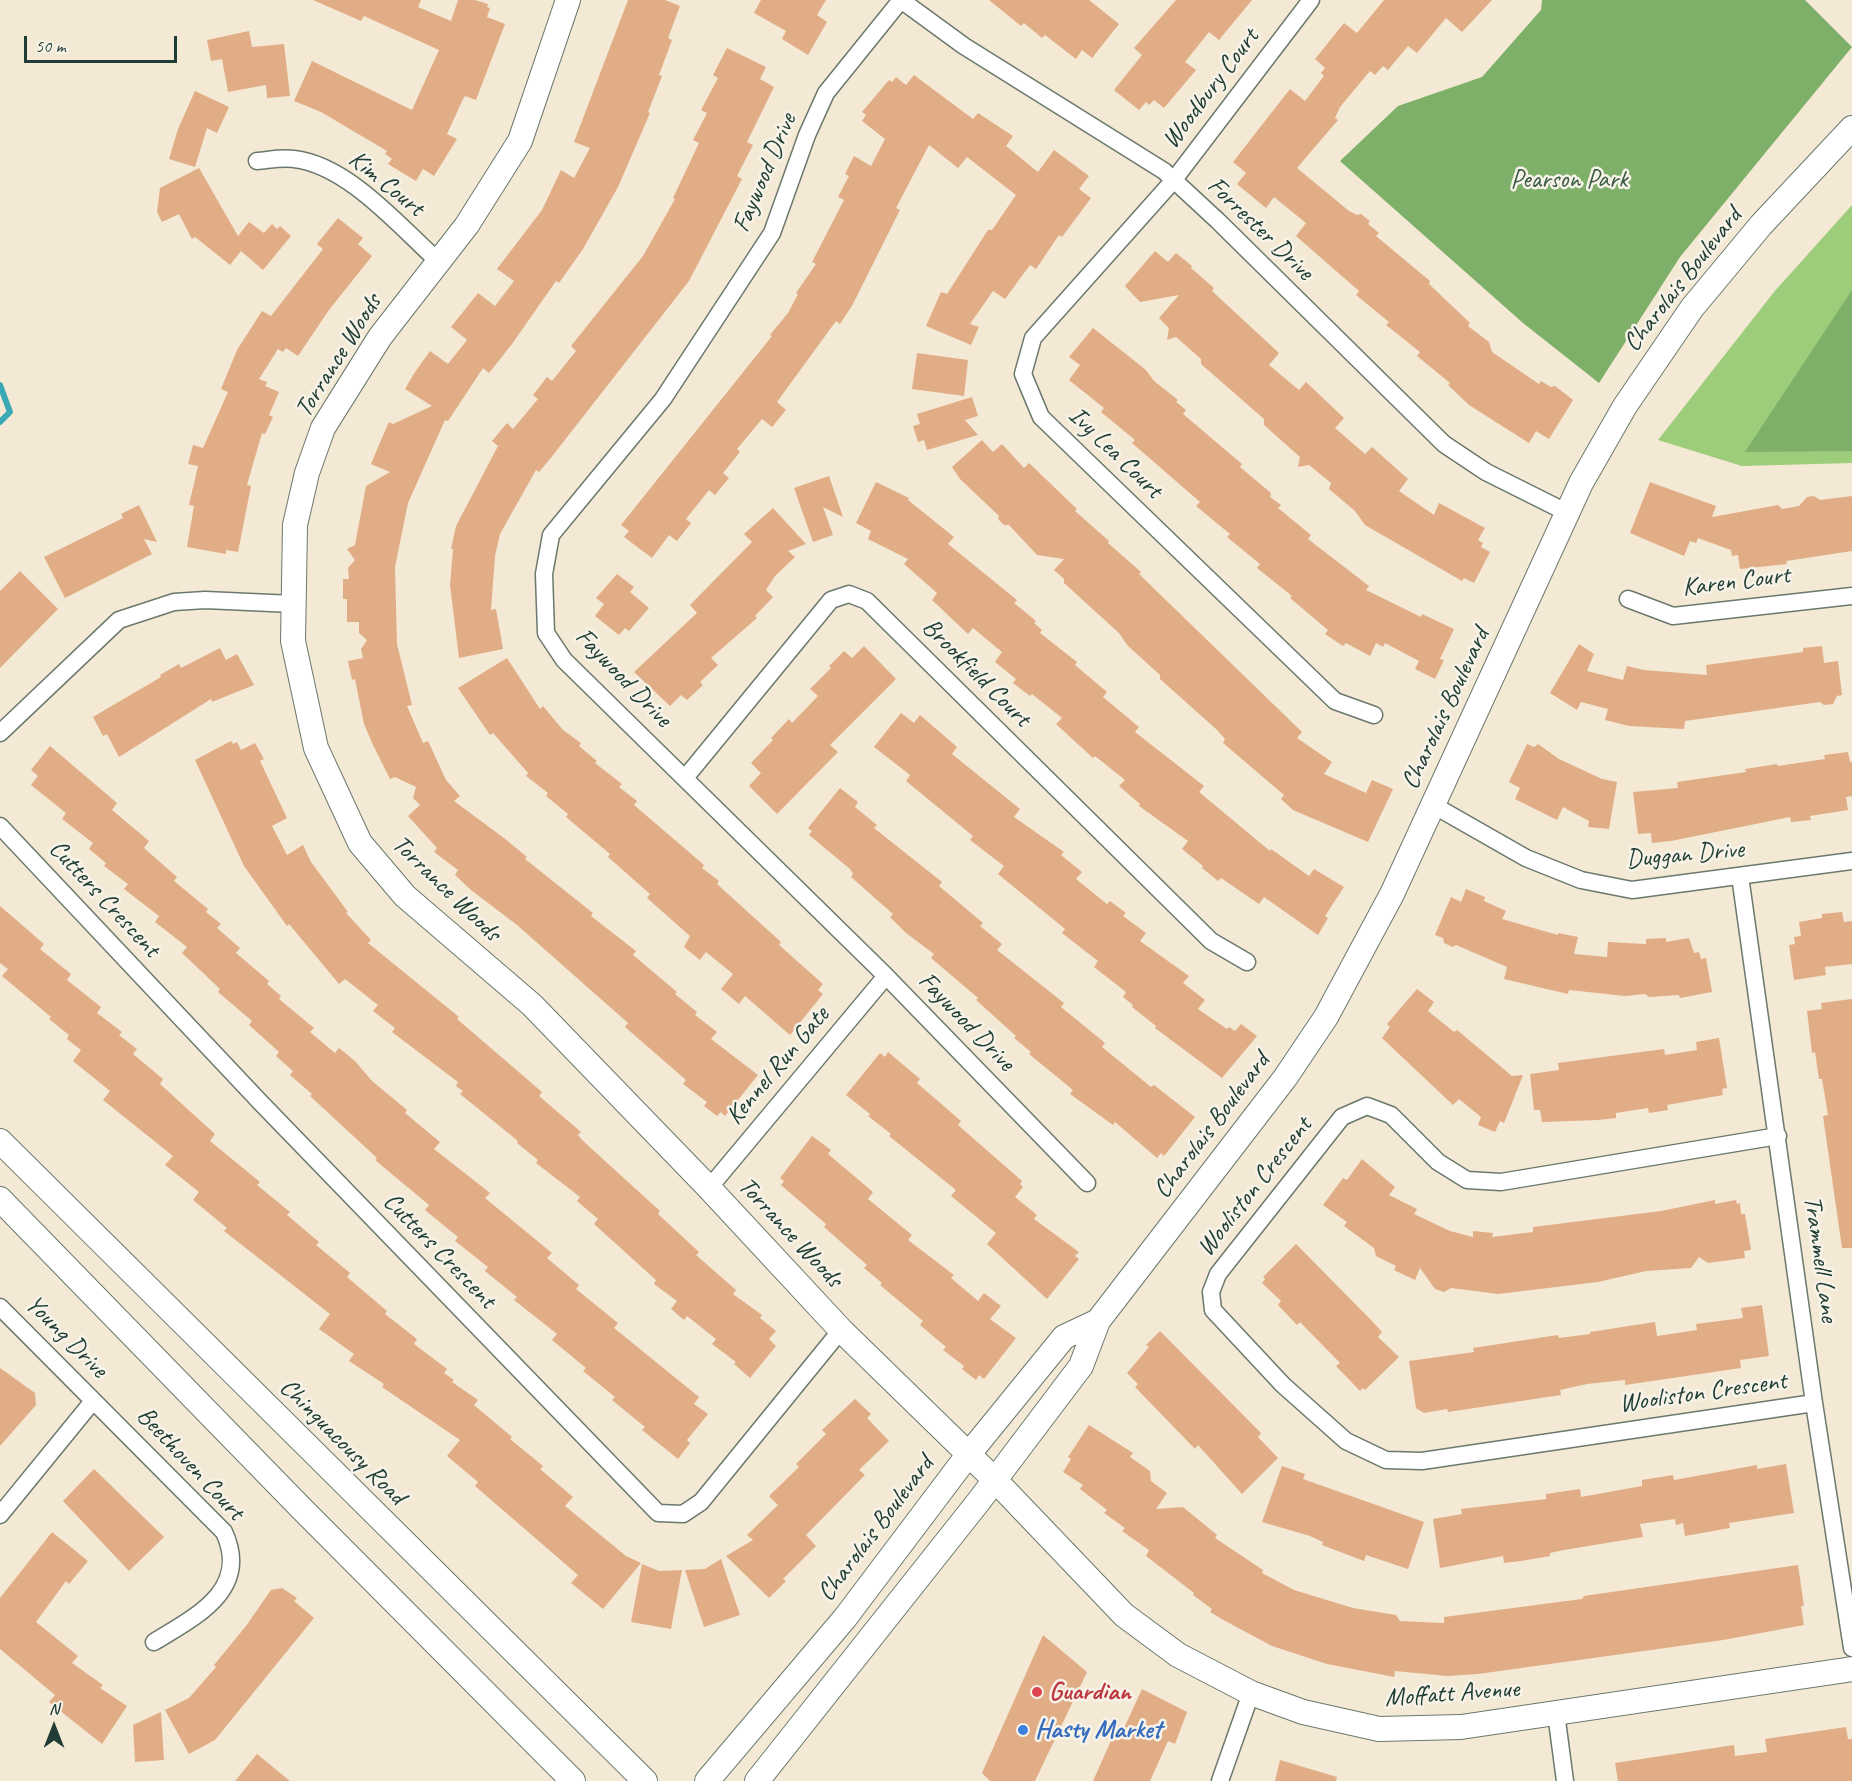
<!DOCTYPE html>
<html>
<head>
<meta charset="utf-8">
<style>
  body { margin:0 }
  #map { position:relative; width:1852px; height:1781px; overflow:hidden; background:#f4e9d4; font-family:Caveat,sans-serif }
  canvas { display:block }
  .north { position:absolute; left:24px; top:1697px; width:60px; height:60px; -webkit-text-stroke:4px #f7f3e8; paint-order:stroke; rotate:0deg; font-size:16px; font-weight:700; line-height:24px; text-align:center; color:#1f3d34 }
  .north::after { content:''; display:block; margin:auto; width:21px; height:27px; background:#1f3d34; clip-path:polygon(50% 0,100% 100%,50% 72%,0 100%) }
  .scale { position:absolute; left:24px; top:36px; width:153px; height:27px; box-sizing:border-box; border:3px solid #1f3d34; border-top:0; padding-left:8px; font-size:18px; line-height:21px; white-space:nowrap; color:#1f3d34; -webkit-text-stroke:4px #f7f3e8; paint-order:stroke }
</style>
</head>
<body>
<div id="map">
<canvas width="1852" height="1781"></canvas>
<div class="north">N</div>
<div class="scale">50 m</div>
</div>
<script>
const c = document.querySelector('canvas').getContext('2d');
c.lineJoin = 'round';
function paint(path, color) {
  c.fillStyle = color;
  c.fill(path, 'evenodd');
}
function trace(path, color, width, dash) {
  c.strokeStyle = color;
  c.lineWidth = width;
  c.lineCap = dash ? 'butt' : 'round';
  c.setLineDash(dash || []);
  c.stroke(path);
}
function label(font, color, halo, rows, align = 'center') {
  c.font = font + ' Caveat,sans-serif';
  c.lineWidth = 5;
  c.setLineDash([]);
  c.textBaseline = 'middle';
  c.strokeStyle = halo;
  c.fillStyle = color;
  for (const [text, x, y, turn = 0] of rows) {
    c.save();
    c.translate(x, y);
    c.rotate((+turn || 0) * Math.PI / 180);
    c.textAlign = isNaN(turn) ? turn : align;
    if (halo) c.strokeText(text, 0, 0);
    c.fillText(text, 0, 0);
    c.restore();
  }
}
paint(new Path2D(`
  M1852,205V463L1742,466L1658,440L1774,292Z`), '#9dcc7a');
paint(new Path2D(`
  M1542,0H1805L1852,47L1680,257L1599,383L1523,323L1340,161L1398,106L1482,77L1541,10Z
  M1852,290V451L1745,452Z`), '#7eb06a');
trace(new Path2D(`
  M0,385L10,412L0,422`), '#39aab5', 6);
paint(new Path2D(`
  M313,0H421L418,7L451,21L458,0H475L488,4L487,7L490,8L487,17L505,24L476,100L465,96L463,99L447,134L457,139L434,176L423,169L416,181L388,164L392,159L385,154L387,151L321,112L294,101L312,61L412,110L439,50L364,16L361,21Z
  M628,0H665L680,6L668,38L672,40L659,75L662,76L648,112L650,113L618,187L583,249L559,283L556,281L512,344L489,373L483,368L448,421L445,420L408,503L395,567L397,644L412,705L407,706L423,743L428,741L446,780L460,796L454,801L504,838L527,857L525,859L593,913L591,916L636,951L633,955L677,992L675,994L697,1012L695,1015L717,1032L711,1039L758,1075L725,1116L721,1112L717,1116L704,1106L707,1102L683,1084L686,1080L625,1027L628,1023L517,925L471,890L455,875L458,870L434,852L437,848L408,816L420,805L413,798L416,787L395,777L390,779L373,745L364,724L355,679L352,680L348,661L363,658L361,649L367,640L359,633V622H347V599H343V579H349L348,568L355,560L347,549L355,545L366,486L390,472L371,464L381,440L389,422L393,424L432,406L405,389L415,372L430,351L448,364L467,340L451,327L478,293L495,306L514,281L497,269L542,210L561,170L574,178L590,148L574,142Z
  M761,0H826L817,15L827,22L808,55L782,39L786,31L754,13Z
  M989,0H1089L1119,24L1092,58L1082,50L1076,59L1045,35L1042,38L1024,23L1021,26Z
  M1176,0H1252L1219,40L1209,32L1185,62L1196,70L1164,108L1154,100L1149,105L1146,102L1139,110L1114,90L1142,55L1134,48Z
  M1384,0H1492L1462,32L1446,18L1417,53L1408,46L1388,70L1383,66L1375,75L1370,71L1340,107L1335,118L1338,120L1297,168L1349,211L1357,215L1361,214L1370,221L1368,224L1379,233L1376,236L1430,281L1429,284L1470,323L1468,326L1489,342L1492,352L1539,384L1541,381L1551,387L1555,386L1573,400L1549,439L1536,431L1529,443L1469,405L1448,385L1450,383L1417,356L1420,352L1386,325L1389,322L1356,295L1359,291L1296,236L1306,223L1274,197L1266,208L1237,184L1246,173L1233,162L1290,89L1305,101L1324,76L1321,73L1325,68L1315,59L1344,23L1357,33Z
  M249,31L252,47L284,44L290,96L267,98L266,85L228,92L222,59L211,61L207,40Z
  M727,48L766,67L760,79L774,87L747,142L753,145L737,176L742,179L689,281L550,459L539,472L536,470L500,534L495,556L491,610L496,609L503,649L459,658L450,585L453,549H451L456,526L498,446L492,441L507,423L513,429L538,399L533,395L547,377L552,381L576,351L571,346L643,256L675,199L673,198L699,143L693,140L707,113L701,110L718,78L713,75Z
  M914,75L973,119L978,113L1013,136L1006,146L1038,172L1054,150L1089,176L1079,189L1091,198L1062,237L1059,235L1036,269L1030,265L1005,299L993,291L970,324L979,327L971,345L926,326L941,292L947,294L988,230H992L1016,195L967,157L958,168L929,145L896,208L900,210L853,304L840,324L836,321L777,402L786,410L772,427L762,419L737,449L740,452L723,473L729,478L715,495L709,490L686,519L691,523L677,541L669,535L652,558L624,537L629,531L621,525L772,336L770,335L788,313L798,294L796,293L816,264L812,262L844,200L838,197L849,176L845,174L854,156L871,166L885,139L862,121L866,115L862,112L889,80L892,82L896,77L906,85Z
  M195,91L229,107L217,133L207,128L195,167L169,159L178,129Z
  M199,168L238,236L249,222L264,233L272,224L277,229L280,226L291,236L263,270L241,251L230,265L195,237L192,239L179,214L162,222L157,212L160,188Z
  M338,218L363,238L358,244L372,256L329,310L298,356L286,348L283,352L278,349L259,379L267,382L265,386L279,392L269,415L273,417L265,434L262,433L247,485L251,486L238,552L226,550V554L187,547L194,506L189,505L198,466L188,464L193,445L203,448L228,392L221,389L237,350L262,311L271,316L323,249L317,244Z
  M1155,251L1168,262L1176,253L1192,266L1191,268L1214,288L1212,291L1279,353L1269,365L1299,390L1306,382L1344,418L1335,428L1365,454L1372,447L1408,479L1399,491L1434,515L1439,503L1485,528L1478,540L1483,543L1481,547L1490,552L1474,583L1464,578L1462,581L1365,525L1355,511L1329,489L1331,483L1309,465L1298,467L1300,457L1264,425V419L1201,364V359L1176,337L1167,340L1169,328L1159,318L1179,295L1140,302L1125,286Z
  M1093,328L1146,370L1154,381L1178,400L1176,402L1186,410L1183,414L1242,464L1240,467L1271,493L1270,497L1281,505L1278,508L1311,535L1308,539L1369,586L1366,590L1421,617L1422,614L1454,629L1440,659L1444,660L1435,679L1415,669L1419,661L1385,643L1383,647L1376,643L1370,656L1346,643L1343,646L1325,634L1328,630L1290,598L1292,596L1257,568L1260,564L1227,537L1230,534L1196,506L1200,502L1132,443L1135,440L1101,412L1104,408L1069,380L1080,365L1069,357Z
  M917,353L968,360L964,396L912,389Z
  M972,397L978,416L965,420L978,435L927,450L924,440L918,442L913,426L920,424L917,414Z
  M982,440L993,452L1002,444L1024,468L1029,463L1077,509L1075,511L1109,541L1108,543L1141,572L1139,574L1302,732L1297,738L1332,762L1324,774L1366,793L1372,780L1393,789L1368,842L1293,810L1281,799L1284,795L1223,743L1225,739L1216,729L1160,679V675L1128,646L1119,633L1064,583V579L1054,570L1064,559L1037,555L1009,525H1004L998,519L999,516L960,479L952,467Z
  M829,476L843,517L823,507L833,535L813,542L794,488Z
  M876,482L909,498L908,500L954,537L948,544L1017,600L1014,603L1036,621L1034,623L1042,630L1040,633L1077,662L1075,665L1107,692L1103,697L1139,727L1135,732L1204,786L1199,792L1270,851L1271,849L1309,876L1314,869L1344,887L1325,916L1328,918L1318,935L1264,897L1259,904L1221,878L1218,881L1202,868L1203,866L1182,849L1188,841L1139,806L1140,804L1119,786L1125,780L1095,756L1093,758L1056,724L1062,718L1032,694L1030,696L1013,683L1016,679L995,662L1002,652L973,628L968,634L932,600L937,593L904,564L908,559L868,539L871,531L856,523Z
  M1650,482L1716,506L1712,517L1778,505L1782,509L1799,506L1807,497L1814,496L1820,500L1852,496V551L1786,561L1787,564L1740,569L1738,555L1732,556L1731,550L1698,538L1696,543L1690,541L1684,556L1630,533Z
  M139,505L157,542L144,539L152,554L65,598L44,557L123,518L121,514Z
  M773,508L806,544L788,551L795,557L775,576L766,590L773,597L755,616L757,618L711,658L718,665L700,682L703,685L687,700L681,695L670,706L634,672L697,613L690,605L752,542L744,534Z
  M20,571L58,609L0,668V591Z
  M617,574L634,587L630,592L649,608L629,631L625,628L619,635L595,616L604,604L596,598Z
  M1579,644L1594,654L1587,671L1623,680L1627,666L1644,670L1707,675L1706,665L1803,652V648L1822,646L1824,663L1838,661L1842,695L1837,696L1833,704L1824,705L1820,702L1685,721L1684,729L1629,726L1605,720L1608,709L1581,702L1577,710L1550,693Z
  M864,646L896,679L830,745L838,752L777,814L749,786L761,773L751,763L773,740L771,738L789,719L792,723L818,696L810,689L831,668L829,666L844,651L852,658Z
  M220,648L226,660L237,654L254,685L212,702L211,699L119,757L107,734L103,736L93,717L161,677L160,675L179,664L181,668Z
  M507,658L540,709L543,706L563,730L581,743L579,746L597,761L595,763L622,784L619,787L637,801L634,805L704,865L702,868L719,881L717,884L781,942L779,945L823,984L818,990L823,994L790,1035L745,996L739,1004L721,989L733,974L706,952L700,960L684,947L690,936L647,898L650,894L608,857L610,854L566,817L568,814L546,796L548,793L526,776L528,773L493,733L490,735L458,688Z
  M901,713L914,723L920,715L957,747L952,754L1020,809L1014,817L1064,852L1061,855L1082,872L1076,879L1107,904L1110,901L1126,913L1123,916L1146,933L1140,941L1189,976L1183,983L1205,1000L1198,1009L1227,1029L1229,1027L1235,1031L1241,1024L1257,1036L1222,1078L1155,1028L1156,1026L1132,1007L1133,1005L1123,997L1126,992L1094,967L1098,961L1062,933L1065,929L998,874L1004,866L970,840L973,836L906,781L910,775L874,747Z
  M231,741L233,744L237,742L241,750L255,743L264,759L260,761L287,818L272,826L287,855L303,845L311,862L348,912L346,913L371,940L368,943L459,1017L457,1019L542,1092L539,1096L581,1132L578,1135L582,1140L660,1211L658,1214L699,1252L696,1255L736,1290L733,1294L762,1315L760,1318L776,1331L769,1339L776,1346L750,1378L734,1364L736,1362L712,1344L716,1339L687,1316L684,1320L671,1309L677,1301L654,1284L656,1280L594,1224L598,1219L577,1201L580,1197L536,1163L538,1160L517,1143L518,1141L460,1094L463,1091L456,1086L458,1082L392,1032L395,1028L373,1011L378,1005L345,979L339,984L289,924L287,926L244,866L195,760Z
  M1527,744L1534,747L1538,744L1559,759L1602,779L1617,782L1609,829L1588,827L1589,821L1563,807L1557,820L1515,799L1520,788L1509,782Z
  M50,746L117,803L112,810L149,841L144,848L177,877L174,881L208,909L206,912L221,924L217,928L240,948L236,953L269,981L267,984L281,996L279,999L314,1028L310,1032L335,1053L339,1048L355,1061L372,1081L407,1110L405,1113L440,1142L434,1149L490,1193L485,1198L552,1253L547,1258L579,1285L576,1289L618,1323L614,1328L699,1397L694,1404L708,1414L687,1440L690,1443L678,1459L642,1430L645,1427L612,1400L615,1397L583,1371L586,1368L552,1340L557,1334L514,1300L517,1297L485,1271L488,1267L455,1241L458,1237L425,1210L429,1205L375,1160L377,1158L310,1096L312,1094L290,1075L293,1071L276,1056L279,1052L249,1025L252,1021L218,992L220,989L182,953L187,947L155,922L159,916L124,889L128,884L104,866L106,863L89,849L93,843L62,819L66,813L31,785L38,776L31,770Z
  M1848,752L1850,762H1852V796L1846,797L1848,810L1810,816L1811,820L1791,822L1790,817L1671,841L1652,843L1651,833L1638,834L1633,792L1678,788L1677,782L1746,772L1745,769L1777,764L1778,766L1825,759L1824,755Z
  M840,788L858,802L855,807L877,825L874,828L942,882L939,886L983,923L980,926L1002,944L997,950L1064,1003L1061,1007L1105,1043L1102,1047L1151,1087L1154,1085L1195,1117L1164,1156L1161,1153L1157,1158L1115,1122L1113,1125L1070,1094L1073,1090L1029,1054L1031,1052L1014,1038L1016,1036L976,1000L978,998L931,958L934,954L906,933L890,917L893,914L851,877L853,874L850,869L809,835L812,831L808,828Z
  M1466,889L1485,897L1484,901L1506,911L1502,919L1558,935V933L1578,937L1574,954L1607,957L1608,942L1646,944V939L1666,938V942L1689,938L1694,953L1699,952L1701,959L1706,958L1712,992L1680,998L1679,995L1649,997L1645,994L1625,996L1569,990L1568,994L1504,979L1507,967L1456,945L1453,947L1444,943L1443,938L1435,935L1451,897L1461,902Z
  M0,906L44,944L40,949L71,974L67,980L101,1007L97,1013L122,1032L119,1035L137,1049L133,1054L163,1079L160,1084L215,1134L210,1141L260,1182L257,1185L290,1212L287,1215L319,1242L316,1245L350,1273L347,1277L387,1311L385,1314L417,1339L414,1344L447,1369L444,1373L454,1380L452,1382L478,1400L474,1405L512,1437L510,1439L543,1466L540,1469L573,1497L565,1506L626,1556L641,1563L603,1609L571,1583L578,1575L475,1486L478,1482L447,1456L460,1440L382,1387L384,1384L349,1361L354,1354L319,1329L330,1314L224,1231L227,1228L193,1200L199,1192L165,1165L173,1156L103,1100L110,1091L73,1061L81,1050L67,1039L69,1035L49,1019L51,1017L2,976L8,969L0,963Z
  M1842,912L1844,922L1852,921V964L1825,967L1826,975L1794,980L1789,945L1795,944L1794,937L1801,936L1799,922L1822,918V914Z
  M1417,989L1434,1002L1428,1011L1454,1032L1457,1030L1512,1076L1523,1075L1504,1123L1500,1121L1495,1132L1478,1125L1481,1117L1459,1099L1453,1105L1382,1038L1390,1027L1387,1024Z
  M1852,999V1248H1842L1823,1116L1828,1115L1822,1079H1819L1815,1052L1812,1053L1807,1011L1822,1009L1821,1003Z
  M1719,1038L1727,1088L1722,1089L1723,1095L1667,1105L1668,1110L1649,1113L1648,1108L1616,1113V1118L1598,1120L1542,1122L1540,1110H1534L1530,1074L1559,1070L1558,1063L1664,1049L1665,1055L1697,1050L1696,1042Z
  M888,1052L920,1079L917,1083L961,1121L958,1125L1022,1181L1020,1184L1023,1187L1015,1197L1037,1215L1034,1219L1079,1252L1075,1256L1079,1259L1047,1299L987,1244L996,1233L951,1196L956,1190L889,1136L891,1134L868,1116L870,1114L846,1095L880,1053L885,1057Z
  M812,1136L831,1150L828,1154L873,1192L868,1199L912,1235L908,1240L954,1275L951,1278L978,1301L984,1293L1001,1306L990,1319L1016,1338L984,1379L979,1375L976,1380L962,1369L964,1366L943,1350L946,1347L920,1325L923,1321L880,1285L882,1283L864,1268L867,1265L824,1227L826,1224L781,1185L784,1181L780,1178Z
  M1362,1159L1395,1187L1389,1195L1417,1209L1414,1214L1450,1231L1473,1237V1231L1493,1233L1492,1237L1533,1232V1227L1661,1211L1715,1200V1204L1736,1200L1737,1204L1740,1203L1741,1214H1745L1751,1250L1744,1251L1745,1258L1708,1263L1699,1257L1691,1268L1646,1271L1598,1282L1498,1294L1451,1288L1444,1292L1435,1289L1420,1268L1415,1280L1394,1270L1396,1266L1376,1256L1374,1248L1344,1226L1347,1222L1323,1205L1343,1178L1347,1180Z
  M1296,1244L1372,1321L1382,1332L1378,1337L1399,1357L1365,1390L1363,1388L1360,1391L1336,1366L1340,1363L1300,1322L1297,1325L1278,1305L1281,1301L1262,1283L1265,1279L1263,1277Z
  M1762,1305L1769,1356L1740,1360L1741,1368L1625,1385V1380L1587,1384L1560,1390L1561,1395L1448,1412L1447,1409L1424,1413L1416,1408L1409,1361L1474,1352L1473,1348L1558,1335L1559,1338L1590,1334V1332L1655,1322L1657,1336L1697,1330L1696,1324L1743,1318L1741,1308Z
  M1160,1331L1261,1433L1258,1437L1278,1458L1242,1494L1198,1445L1195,1449L1135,1387L1138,1384L1127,1373L1149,1347L1146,1345Z
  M0,1368L35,1393L36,1405L0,1446Z
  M855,1399L871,1414L867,1418L889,1441L859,1470L865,1475L806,1535L816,1546L783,1579L786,1581L769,1598L726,1556L753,1540L747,1535L778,1505L769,1496L799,1467L796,1464L826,1434L822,1430Z
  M1089,1425L1133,1453L1130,1457L1150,1471L1151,1481L1167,1493L1156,1509L1183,1507L1217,1535L1215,1538L1263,1570L1262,1573L1294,1590L1353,1608L1396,1615L1400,1621L1444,1623V1617L1582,1599L1584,1596L1798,1565L1804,1606H1801L1804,1625L1723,1640L1478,1674L1447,1676L1395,1671L1394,1677L1327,1664L1272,1646L1227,1622L1210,1612L1212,1609L1193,1595L1194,1593L1146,1556L1149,1550L1122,1531L1125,1528L1104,1513L1107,1510L1080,1489L1083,1485L1063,1472L1071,1459L1068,1457Z
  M1786,1464L1794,1513L1729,1523L1730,1528L1685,1536L1683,1523L1676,1525L1675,1519L1640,1524L1643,1537L1564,1550L1550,1553V1556L1521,1561L1504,1563L1503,1556L1440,1568L1433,1519L1462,1514L1461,1509L1546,1499V1494L1580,1489L1581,1497L1642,1486V1480L1673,1475L1674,1480L1757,1465V1469Z
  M1282,1466L1305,1474L1303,1479L1424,1522L1408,1569L1366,1555L1364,1561L1322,1545L1323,1542L1310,1536L1262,1522Z
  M94,1469L164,1537L129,1571L63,1501Z
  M52,1532L88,1561L69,1584L66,1581L36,1622L78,1656L72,1663L103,1685L100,1688L127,1706L102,1744L49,1702L55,1695L0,1649V1598Z
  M721,1559L740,1615L704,1627L685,1570L705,1569Z
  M642,1564L659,1571L682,1570L671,1629L631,1622Z
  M282,1588L297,1598L294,1601L314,1618L215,1740L189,1754L165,1710L189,1698L216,1667L214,1665L246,1626L271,1590Z
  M1043,1635L1087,1672L1035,1781H990L982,1773Z
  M1142,1689L1187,1712L1175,1744L1168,1741L1150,1781H1093L1118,1725L1124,1728Z
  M161,1712L164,1760L135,1762L133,1725Z
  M1846,1727L1848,1739H1852V1781H1618L1615,1763L1734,1745L1735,1756L1767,1752L1765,1739Z
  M257,1754L290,1781H235Z
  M1280,1760L1337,1777L1336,1781H1275Z`), '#e1ad86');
const street = new Path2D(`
  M901,0L826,93L807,135L772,233L663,399L551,535L544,574L546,633L564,660L886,976L1087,1183
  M901,0L964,46L1164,171L1218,221L1444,444L1486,472L1568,513
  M1311,0L1173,181L1033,338L1023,374L1041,417L1335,701L1374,715
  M257,161C269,160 283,157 294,159C348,165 400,227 439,262
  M1628,599L1673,616L1852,596
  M0,733L119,620L174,602L205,600L293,604
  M685,778L831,600L849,594L867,601L1211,941L1247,962
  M1433,805L1526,858L1581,880L1632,890L1852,861
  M0,826L261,1103L658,1513L683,1514L701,1502L841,1330
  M1740,876L1814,1403L1852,1648
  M1778,1136L1501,1182L1467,1180L1438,1162L1391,1115L1367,1106L1342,1117L1218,1274L1211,1292L1213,1310L1283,1385L1346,1441L1386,1460L1422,1461L1814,1403
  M709,1188L886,976
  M0,1307L224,1532C251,1590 195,1617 154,1642
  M0,1515L93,1401
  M1556,1713L1565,1781
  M1220,1781L1251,1693`);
const secondary = new Path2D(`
  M568,0L520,141L467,225L380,337L323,428L307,473L295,525L293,641L316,748L360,843L405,896L532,1005L709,1188L841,1330L995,1480L1124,1615L1178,1655L1251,1693L1303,1712L1379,1729L1461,1727L1852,1669
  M0,1141L645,1781
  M0,1199L302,1509L573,1781
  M707,1781L845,1618L968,1455L1064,1337L1098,1321
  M757,1781L979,1501L1081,1366L1098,1321L1285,1078L1326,1017L1392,894L1581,483L1625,406L1692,308L1761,225L1852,128`);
trace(street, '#6a796c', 19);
trace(secondary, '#6a796c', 26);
trace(street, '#fff', 16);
trace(secondary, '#fff', 24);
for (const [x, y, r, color] of [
  [1037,1692,6,"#e0444e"],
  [1023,1730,6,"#3f7fe0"]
]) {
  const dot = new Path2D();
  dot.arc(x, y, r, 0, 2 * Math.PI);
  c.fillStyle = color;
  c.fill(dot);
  trace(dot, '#f7f3e8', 2);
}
label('26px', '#1f3d34', '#f7f3e8', [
  ["Woodbury Court",1211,89,-53],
  ["Faywood Drive",765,173,-67],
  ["Kim Court",386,184,39],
  ["Forrester Drive",1260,229,44],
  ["Charolais Boulevard",1683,280,-52],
  ["Torrance Woods",339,356,-58],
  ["Ivy Lea Court",1115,453,44],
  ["Karen Court",1736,582,-7],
  ["Brookfield Court",976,673,45],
  ["Faywood Drive",623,678,46],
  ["Charolais Boulevard",1446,709,-65],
  ["Duggan Drive",1685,855,-5],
  ["Torrance Woods",446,889,44],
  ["Cutters Crescent",104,899,47],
  ["Faywood Drive",966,1022,46],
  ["Kennel Run Gate",778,1066,-50],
  ["Charolais Boulevard",1212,1126,-53],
  ["Wooliston Crescent",1255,1187,-52],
  ["Torrance Woods",790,1233,47],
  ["Cutters Crescent",439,1251,46],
  ["Trammell Lane",1820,1259,82],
  ["Young Drive",66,1337,45],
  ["Wooliston Crescent",1703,1393,-8],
  ["Chinguacousy Road",342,1442,45],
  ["Beethoven Court",190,1464,47],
  ["Charolais Boulevard",876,1529,-53],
  ["Moffatt Avenue",1452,1694,-4]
]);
label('26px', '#385a42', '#f7f3e8', [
  ["Pearson Park",1569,180]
]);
label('bold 26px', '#be3a42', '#f7f3e8', [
  ["Guardian",1049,1692]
], 'left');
label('bold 26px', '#366cbe', '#f7f3e8', [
  ["Hasty Market",1035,1730]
], 'left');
</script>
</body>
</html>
